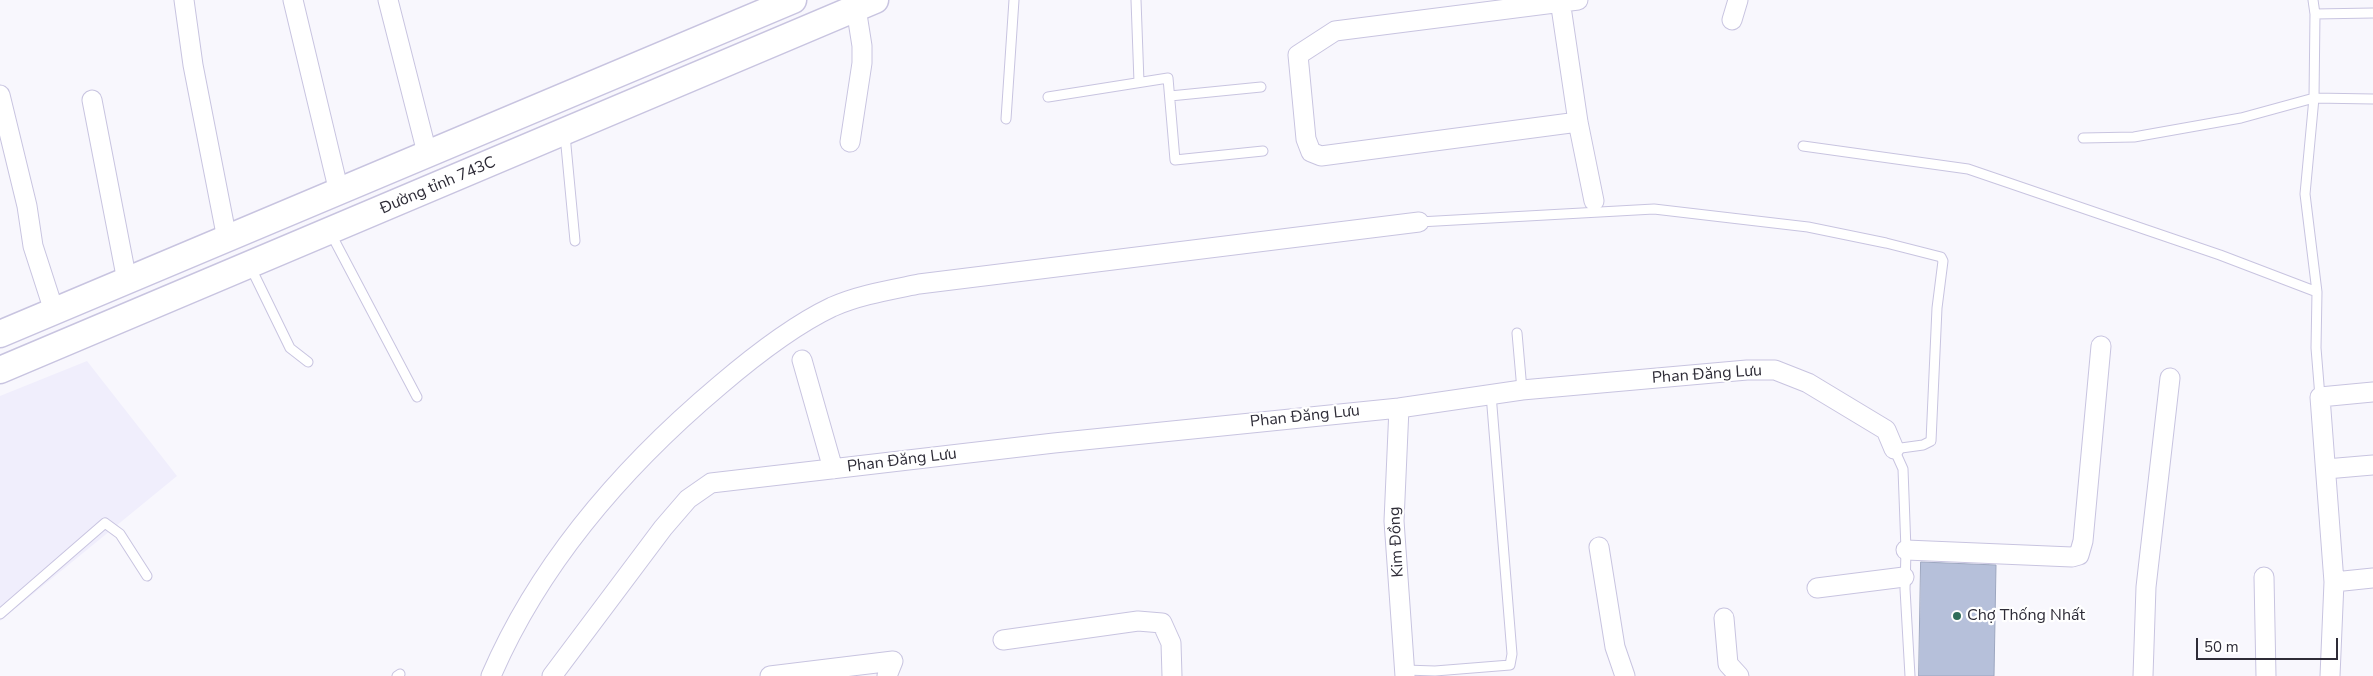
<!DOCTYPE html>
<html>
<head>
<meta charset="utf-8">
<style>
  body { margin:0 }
  #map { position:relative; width:2373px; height:676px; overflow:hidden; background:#f8f7fd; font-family:"Nunito Sans",sans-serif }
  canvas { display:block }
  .scale { position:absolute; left:2196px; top:638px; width:142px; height:22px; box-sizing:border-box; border:2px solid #2e2c37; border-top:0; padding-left:6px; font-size:15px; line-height:18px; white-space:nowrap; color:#2e2c37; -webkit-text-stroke:4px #fff; paint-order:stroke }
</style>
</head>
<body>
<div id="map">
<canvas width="2373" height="676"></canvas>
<div class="scale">50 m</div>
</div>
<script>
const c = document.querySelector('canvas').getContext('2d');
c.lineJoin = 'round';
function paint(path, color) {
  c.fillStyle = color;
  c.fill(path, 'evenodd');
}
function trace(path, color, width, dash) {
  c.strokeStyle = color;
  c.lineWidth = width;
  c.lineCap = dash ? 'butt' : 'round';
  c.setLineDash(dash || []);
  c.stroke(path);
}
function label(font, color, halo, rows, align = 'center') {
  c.font = font + ' "Nunito Sans",sans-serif';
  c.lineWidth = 4.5;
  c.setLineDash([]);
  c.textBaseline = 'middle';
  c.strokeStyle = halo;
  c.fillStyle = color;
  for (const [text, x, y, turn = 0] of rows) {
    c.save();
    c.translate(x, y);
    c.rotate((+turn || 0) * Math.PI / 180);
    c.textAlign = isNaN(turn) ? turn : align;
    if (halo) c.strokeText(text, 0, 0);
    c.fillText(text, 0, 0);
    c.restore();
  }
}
paint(new Path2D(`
  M87,361L177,476L0,621V396Z`), '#f0eefc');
const building = new Path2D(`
  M1921,562L1996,565L1994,676H1919Z`);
paint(building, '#b6c0da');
trace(building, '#9da7c0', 1);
const lane = new Path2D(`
  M1136,0L1139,82
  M2313,0L2315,14L2314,98L2305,194L2317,292L2316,348L2320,397
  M2315,14L2373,13
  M1170,96L1261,87
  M1048,97L1168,78L1175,160L1263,151
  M1006,119L1014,0
  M565,135L575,241
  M2083,138L2134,137L2241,118L2314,98L2373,99
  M1803,146L1968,169L2220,255L2317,292
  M1419,222L1654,209L1808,227L1886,243L1941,257L1943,261L1937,308L1931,441L1923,445L1894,449L1903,469L1906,550L1905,589L1910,676
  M330,232L417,397
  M250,266L290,348L308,362
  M1517,333L1522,390
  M0,614L105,523L120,534L147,576
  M1405,670L1435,671L1510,665L1512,654L1491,394
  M397,676L400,674`);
const street = new Path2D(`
  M184,0L193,65L227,239
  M293,0L339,192
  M388,0L427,153
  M1560,0L1578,122L1594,201
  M1578,0L1335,31L1298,55L1306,139L1311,152L1321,156L1578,122
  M1732,20L1738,0
  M0,95L27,206L33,246L54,311
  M92,100L127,281
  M850,142L862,63V46L856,8
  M802,360L833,469
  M1399,408L1394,521L1405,676
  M2326,469L2373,465
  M1599,547L1615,647L1625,676
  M1906,550L2072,557L2079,555L2083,541L2101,346
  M2264,577L2266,676
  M2334,582L2373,578
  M1817,588L1904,577
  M1724,618L1728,664L1739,676
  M1003,640L1138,621L1162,623L1171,643L1172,676
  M491,676C541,560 625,465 720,385C754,356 792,326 832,307C859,295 890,290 919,284L1419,222
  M552,676L663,528L688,499L711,483L1054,443L1399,408L1522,390L1747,370H1775L1808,383L1886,430L1894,449
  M770,676L893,661L887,676
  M2143,676L2146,587L2170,378
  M2330,676L2334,582L2320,397L2373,392`);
const secondary = new Path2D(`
  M0,334L793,0
  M0,370L875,0`);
trace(lane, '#c8c4e0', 11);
trace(street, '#c8c4e0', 21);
trace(secondary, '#c8c4e0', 29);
trace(lane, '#fff', 9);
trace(street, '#fff', 19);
trace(secondary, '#fff', 26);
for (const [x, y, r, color] of [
  [1957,616,5,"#2f6d59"]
]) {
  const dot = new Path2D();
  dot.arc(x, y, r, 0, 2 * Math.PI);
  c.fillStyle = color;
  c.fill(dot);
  trace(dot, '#fff', 2);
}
label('16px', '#2e2c37', '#fff', [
  ["Đường tỉnh 743C",438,186,-23],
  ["Phan Đăng Lưu",1707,375,-4],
  ["Phan Đăng Lưu",1305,417,-6],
  ["Phan Đăng Lưu",902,461,-7],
  ["Kim Đồng",1397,542,-93]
]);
label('16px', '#2e2c37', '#fff', [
  ["Chợ Thống Nhất",1967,616]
], 'left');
</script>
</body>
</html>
